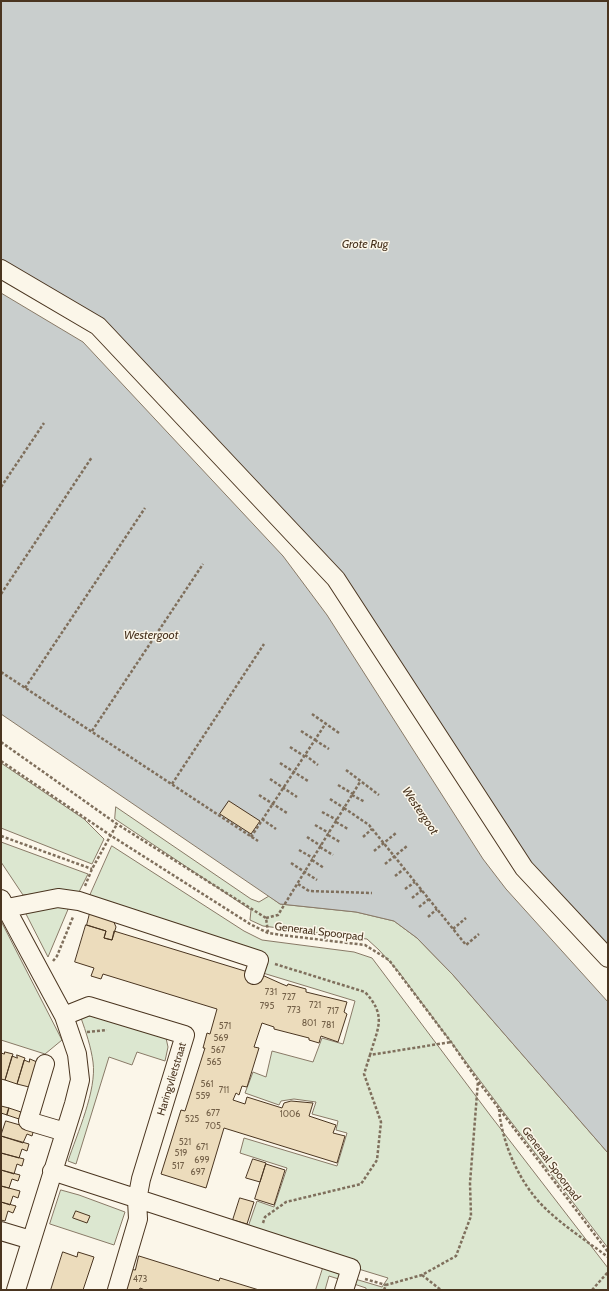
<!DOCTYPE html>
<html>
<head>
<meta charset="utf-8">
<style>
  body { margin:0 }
  #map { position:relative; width:609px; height:1291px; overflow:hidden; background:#fbf6e9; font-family:Cabin,sans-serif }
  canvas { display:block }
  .frame { position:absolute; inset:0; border:2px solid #4a3520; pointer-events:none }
</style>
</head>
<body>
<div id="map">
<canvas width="609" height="1291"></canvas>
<div class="frame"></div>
</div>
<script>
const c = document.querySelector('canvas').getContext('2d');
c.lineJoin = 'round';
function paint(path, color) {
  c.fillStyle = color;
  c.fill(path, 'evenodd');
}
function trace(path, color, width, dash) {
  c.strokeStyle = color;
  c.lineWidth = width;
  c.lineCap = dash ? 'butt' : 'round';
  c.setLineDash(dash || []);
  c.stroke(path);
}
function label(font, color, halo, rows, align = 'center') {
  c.font = font + ' Cabin,sans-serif';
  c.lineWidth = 3;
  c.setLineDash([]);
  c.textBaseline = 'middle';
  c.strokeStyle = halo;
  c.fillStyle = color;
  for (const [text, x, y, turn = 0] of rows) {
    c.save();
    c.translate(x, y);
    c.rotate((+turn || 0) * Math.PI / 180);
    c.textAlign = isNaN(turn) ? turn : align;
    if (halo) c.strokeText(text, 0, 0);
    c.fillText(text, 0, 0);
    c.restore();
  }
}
const green = new Path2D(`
  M1,763L84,819L104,839L92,864L1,828Z
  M116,807L251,899L259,902L269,896L280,904L356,912L394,921L417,938L453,975L608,1153V1248L502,1110L398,971L379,950L367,939L263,926L250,920L251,910L115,819Z
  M1,842L88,874L78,894L62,891L23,895L1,862Z
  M112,846L244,931L262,940L354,952L372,958L490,1115L608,1268V1290H366V1288L354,1284L355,1279L382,1287L388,1278L329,1260L248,1227L257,1201L274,1207L287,1168L240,1153L244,1138L337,1166L347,1133L336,1130L338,1121L312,1114L316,1102L294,1099L281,1101L279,1105L245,1093L253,1072L266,1077L272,1051L313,1062L322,1038L343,1044L355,1001L253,970L256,963L88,900Z
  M43,905L69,907L48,957L25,912Z
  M1,921L62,1040L45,1054L1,1040Z
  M91,1013L166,1038L168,1047L165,1061L137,1052L132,1065L109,1057L76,1164L68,1161C77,1134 97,1090 93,1062C91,1047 86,1032 81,1018Z
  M61,1190L79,1195L125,1212L114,1245L50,1224Z
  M323,1268L343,1275L342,1280L329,1276L325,1290H316Z`);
paint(green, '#dce7d0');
trace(green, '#887966', 1);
const water = new Path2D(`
  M1,1H608V954L547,888L357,601L157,379L1,262Z
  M1,293L83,342L283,556L327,615L483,859L506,889L608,1002V1153L453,975L417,938L394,921L356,912L280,904L1,714Z`);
paint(water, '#c9cecd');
trace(water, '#887966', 1);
const building = new Path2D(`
  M229,801L260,821L251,834L220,814Z
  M90,913L113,920L116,927L112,940L104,938L106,931L87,925Z
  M86,925L106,931L104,938L112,940L114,931L248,972L246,978L259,982L262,975L282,984L287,986L288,984L306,989V992L347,1002L344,1012L347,1014L338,1042L321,1036L319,1043L309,1040V1038L274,1029V1027L262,1023L254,1047L259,1048L247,1087L242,1086L239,1095L236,1093L233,1100L245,1104L247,1097L282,1108L284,1103L291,1101L313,1103L309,1116L336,1125L333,1133L345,1136L337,1163L224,1128L206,1188L161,1174L181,1110L185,1111L205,1048H203L207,1033L210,1034L217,1009L103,974L101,979L91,976L94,968L75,962Z
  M5,1052L13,1054L5,1080L1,1079V1053L4,1054Z
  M17,1055L25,1058L17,1084L5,1080L12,1056L17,1058Z
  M30,1059L37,1062L29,1087L17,1084L24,1060L29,1062Z
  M1,1106L9,1108L7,1115L1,1113Z
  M9,1108L21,1112L19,1119L7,1115Z
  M6,1121L34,1129L32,1136L27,1134L23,1143L1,1136Z
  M1,1136L29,1144L27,1151L22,1149L19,1158L1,1153Z
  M1,1153L24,1159L22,1166L17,1164L14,1174L1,1170Z
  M253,1159L266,1163L260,1182L246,1178Z
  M266,1164L285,1170L274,1205L255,1199Z
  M1,1170L20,1175L18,1181L12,1179L9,1188L1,1186Z
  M1,1186L20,1191L18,1198L13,1196L10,1205L1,1202Z
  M240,1198L254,1202L247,1224L233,1220Z
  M1,1202L16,1206L13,1213L8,1211L5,1221L1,1220Z
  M76,1211L90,1216L87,1223L73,1218Z
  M63,1252L77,1257L78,1252L94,1257L83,1290H51Z
  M139,1256L219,1281L220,1278L259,1290H145L140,1288L139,1290H124L130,1269L135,1270Z`);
paint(building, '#ecdcbc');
trace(building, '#4a3520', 1);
const minor = new Path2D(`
  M1,269L98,326L336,579L524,868L608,958
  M1,899L64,1016L77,1054L80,1080L74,1104L16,1290
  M7,908L58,898L79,901L259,960L254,975
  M64,1016L89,1006L185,1035L141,1179L137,1200L138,1219L117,1290
  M45,1064L28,1121L65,1132
  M52,1171L351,1268L344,1290
  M1,1231L31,1240`);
trace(minor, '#4a3520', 20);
trace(new Path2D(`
  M1,487L44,423
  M1,594L92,457
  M1,672L258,841
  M25,688L145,508
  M312,714L339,733
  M92,731L203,564
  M301,731L315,740
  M315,740L329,749
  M1,742L117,824L266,918L268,932
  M290,747L304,756
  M305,755L318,765
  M1,761L110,835L250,924L268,933L281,935L365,945L389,960L451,1042L478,1081L608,1252
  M280,763L308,781
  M346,770L379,795
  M270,779L297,797
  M172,784L264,644
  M338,785L353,794
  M259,795L287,813
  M352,795L365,802
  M330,799L344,808
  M344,808L369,825L466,945L479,934
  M322,812L337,820
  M262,819L276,829
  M336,822L348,829
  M315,825L329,833
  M328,835L340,842
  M1,836L92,869
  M251,837L326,723
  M307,837L321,846
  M363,837L372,829
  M320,847L333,855
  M299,850L313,858
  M374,851L396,833
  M312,860L324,868
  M291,863L317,880
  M385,864L407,846
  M395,876L404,869
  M298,884L309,891L372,893
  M85,886L92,869L117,824
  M405,889L415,882
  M412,898L422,890
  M419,907L429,899
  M428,917L437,909
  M266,918L278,915L360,782
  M453,929L466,918
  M53,961L57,956L73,917
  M275,964L365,992C387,1016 378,1027 370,1055
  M87,1032L107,1030
  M499,1109C502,1144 520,1185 547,1210C565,1227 588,1242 608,1257
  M263,1223L265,1217L286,1202L361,1184L377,1160L381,1122L364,1074L370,1055L451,1042
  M422,1275L441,1290
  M365,1279L386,1285
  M384,1290L386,1285L422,1275L456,1256L471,1216L470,1183L478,1081
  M592,1290L608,1272`), '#7f6f5c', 2.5, [3, 2]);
trace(minor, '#fbf6e9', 18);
label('9px', '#725f47', null, [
  ["731",271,992],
  ["727",289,997],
  ["721",315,1005],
  ["795",267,1006],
  ["773",294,1010],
  ["717",333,1011],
  ["801",309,1023],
  ["781",328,1025],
  ["571",225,1026],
  ["569",221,1038],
  ["567",218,1050],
  ["565",214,1062],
  ["561",207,1084],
  ["711",224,1090],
  ["559",203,1096],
  ["677",213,1113],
  ["1006",290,1114],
  ["525",192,1119],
  ["705",213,1126],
  ["521",185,1142],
  ["671",202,1147],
  ["519",181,1153],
  ["699",202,1160],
  ["517",178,1166],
  ["697",198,1172],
  ["473",140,1279]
]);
label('11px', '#4a3520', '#fbf6e9', [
  ["Generaal Spoorpad",319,932,7],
  ["Haringvlietstraat",172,1079,-73],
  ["Generaal Spoorpad",551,1164,53]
]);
label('italic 12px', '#4a3520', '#fbf6e9', [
  ["Grote Rug",365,244],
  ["Westergoot",151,635],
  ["Westergoot",420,811,56]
]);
</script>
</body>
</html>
